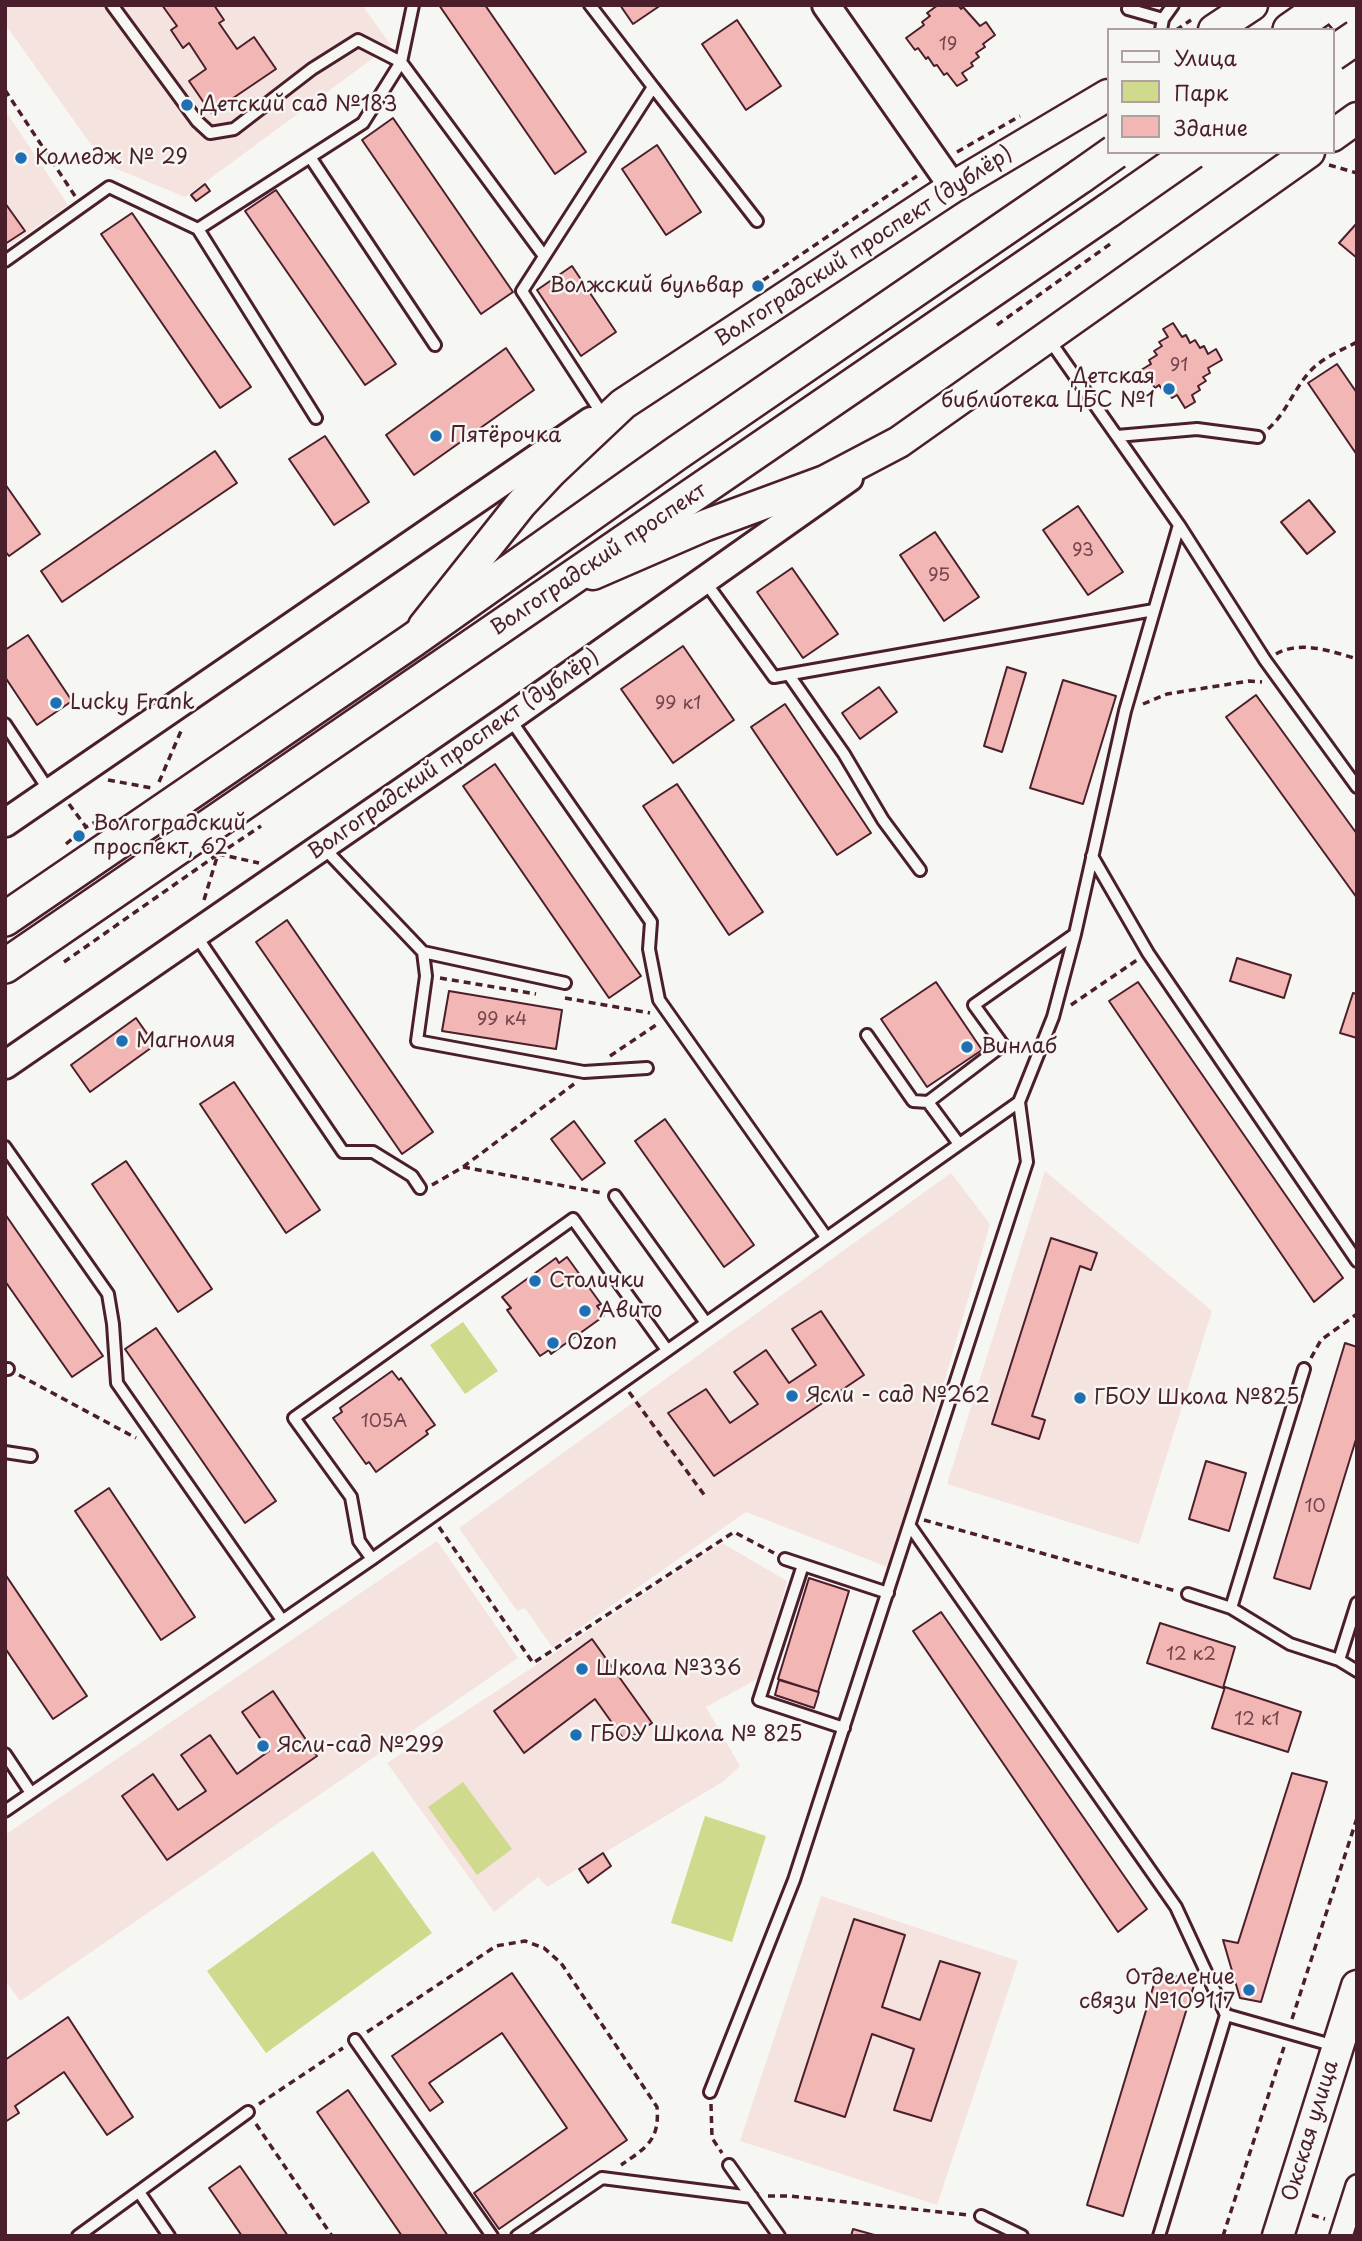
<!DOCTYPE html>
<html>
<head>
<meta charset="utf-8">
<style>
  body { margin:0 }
  #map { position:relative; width:1362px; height:2241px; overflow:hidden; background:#f6f6f2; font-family:"Playpen Sans",sans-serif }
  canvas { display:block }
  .frame { position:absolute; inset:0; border:7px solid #4a1f2b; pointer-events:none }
  .legend { position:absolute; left:1107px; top:28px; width:228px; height:126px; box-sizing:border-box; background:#f6f6f2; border:2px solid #b1a0a2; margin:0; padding:9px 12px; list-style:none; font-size:21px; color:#4a1f2b }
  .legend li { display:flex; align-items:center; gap:14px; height:35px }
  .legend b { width:35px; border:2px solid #b1a0a2 }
</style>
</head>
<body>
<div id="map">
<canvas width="1362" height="2241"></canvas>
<div class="frame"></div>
<ul class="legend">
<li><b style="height:9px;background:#f6f6f2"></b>Улица</li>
<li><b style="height:19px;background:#d0da8d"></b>Парк</li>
<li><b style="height:19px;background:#f2b6b5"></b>Здание</li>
</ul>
</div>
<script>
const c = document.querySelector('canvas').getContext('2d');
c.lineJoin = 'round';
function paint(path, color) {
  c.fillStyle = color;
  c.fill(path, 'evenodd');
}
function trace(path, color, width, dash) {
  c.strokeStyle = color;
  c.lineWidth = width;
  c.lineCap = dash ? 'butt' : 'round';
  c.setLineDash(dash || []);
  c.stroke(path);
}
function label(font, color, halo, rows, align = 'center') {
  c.font = font + ' "Playpen Sans",sans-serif';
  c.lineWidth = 5;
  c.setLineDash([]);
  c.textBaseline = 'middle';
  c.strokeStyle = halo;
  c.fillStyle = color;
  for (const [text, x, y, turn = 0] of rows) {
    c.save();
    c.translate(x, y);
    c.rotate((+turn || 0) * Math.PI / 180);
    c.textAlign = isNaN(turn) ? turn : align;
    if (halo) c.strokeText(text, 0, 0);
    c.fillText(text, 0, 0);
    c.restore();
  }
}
paint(new Path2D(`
  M5,5H362L391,45L185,197L105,164L5,24Z
  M5,110L68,205L5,249Z
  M1045,1171L1212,1311L1139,1544L947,1484Z
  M951,1173L990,1224L890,1568L746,1512L552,1647L525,1608L517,1611L459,1528Z
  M437,1541L518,1658L20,2001L5,1980V1835Z
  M722,1543L787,1581L759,1678L706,1707L740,1766L724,1781L547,1887L538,1877L494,1912L387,1763Z
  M821,1896L1018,1961L937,2205L740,2141Z`), '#f5e3e0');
paint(new Path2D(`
  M463,1322L498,1371L465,1394L430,1345Z
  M463,1782L512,1849L477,1875L428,1807Z
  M705,1816L766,1836L732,1942L671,1923Z
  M373,1851L432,1933L266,2053L207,1971Z`), '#d0da8d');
const building = new Path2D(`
  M162,5H214L224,20L219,23L237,49L254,37L276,69L211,113L189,81L206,69L189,43L183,48L171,30L177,26Z
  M439,5H485L586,152L555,174Z
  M620,5H661L633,24Z
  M938,5H958L961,9L963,7L980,26L986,22L995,35L983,44L985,47L976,53L979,57L971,63L973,66L962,73L967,80L957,86L947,73L944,75L937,65L934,66L928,57L926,59L918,48L915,50L906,38L924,25L922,22L930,16L927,13Z
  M737,20L781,86L746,110L702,44Z
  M393,118L513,292L481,314L362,140Z
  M657,145L701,212L666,235L622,169Z
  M205,184L210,191L196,201L191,195Z
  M276,190L396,364L365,385L245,211Z
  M5,203L25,231L5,244Z
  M132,213L251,387L220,408L101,234Z
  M1357,223V258L1339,243Z
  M572,266L616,332L581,356L537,290Z
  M1173,323L1182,337L1186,335L1190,343L1195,340L1200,348L1204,346L1208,354L1216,349L1222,360L1208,368L1210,373L1203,377L1206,381L1198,386L1200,390L1192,395L1195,402L1185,408L1177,395L1172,398L1167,389L1163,391L1159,385L1155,388L1149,379L1143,383L1136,373L1151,364L1149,360L1157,355L1154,351L1162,346L1159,342L1168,337L1163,329Z
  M506,348L534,390L414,475L386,435Z
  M1337,364L1357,393V455L1308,383Z
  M325,436L369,502L334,525L289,459Z
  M215,451L237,483L62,602L41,571Z
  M5,484L40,534L9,556L5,551Z
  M1309,500L1335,532L1307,554L1281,522Z
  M1078,506L1123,572L1088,595L1043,530Z
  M935,532L979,597L944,621L900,555Z
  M792,568L838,634L803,658L757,592Z
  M28,635L72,701L37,725L5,677V650Z
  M683,646L734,720L673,763L621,689Z
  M1007,667L1026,673L1002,752L984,746Z
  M1063,680L1116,696L1083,804L1030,788Z
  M879,687L897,712L860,739L842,713Z
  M1256,695L1357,834V898L1226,717Z
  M785,704L871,833L837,855L751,727Z
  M495,764L641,976L609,998L463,786Z
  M677,784L763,912L729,935L643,806Z
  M287,920L433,1132L402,1154L256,942Z
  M1237,958L1291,975L1284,998L1230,981Z
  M936,982L982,1050L927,1087L881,1019Z
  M1138,982L1343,1278L1314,1302L1109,1001Z
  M449,991L562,1010L556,1049L442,1031Z
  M1353,993L1357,994V1038L1340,1033Z
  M136,1018L155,1045L90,1092L71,1065Z
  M234,1082L320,1210L286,1233L200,1104Z
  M665,1119L754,1245L724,1267L635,1141Z
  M574,1121L605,1163L582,1180L551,1139Z
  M126,1161L212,1289L178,1312L92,1184Z
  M5,1214L103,1356L72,1377L5,1281Z
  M1051,1238L1097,1253L1091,1270L1080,1266L1032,1416L1045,1420L1039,1439L992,1424Z
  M567,1257L601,1304L597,1306L604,1316L551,1354L549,1350L540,1356L507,1310L511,1308L502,1297L556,1258L559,1263Z
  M821,1311L864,1375L714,1476L668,1413L706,1389L730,1423L758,1404L734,1372L766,1350L789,1383L816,1365L792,1329Z
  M156,1328L276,1501L245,1523L125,1349Z
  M1345,1343L1357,1347V1436L1310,1589L1274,1578Z
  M392,1371L399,1380L401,1378L435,1425L426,1431L428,1434L376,1472L369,1462L366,1464L333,1418L342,1412L340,1408Z
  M1206,1461L1246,1473L1229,1531L1189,1519Z
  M109,1488L195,1617L161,1640L75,1511Z
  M5,1574L87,1696L53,1719L5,1648Z
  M809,1578L849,1591L818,1692L778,1679Z
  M941,1612L1147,1909L1118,1932L913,1631Z
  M1160,1623L1235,1647L1223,1688L1147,1663Z
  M592,1639L652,1723L625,1741L595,1699L524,1753L494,1711Z
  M779,1680L819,1692L814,1708L775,1695Z
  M1225,1687L1301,1712L1288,1752L1212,1728Z
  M273,1691L317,1756L167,1860L122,1796L153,1774L178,1810L206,1791L181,1755L210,1735L237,1774L269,1751L242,1712Z
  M1292,1773L1327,1782L1261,2002L1240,1998L1223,1940L1238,1943Z
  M603,1853L611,1866L588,1883L579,1869Z
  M854,1919L905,1935L882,2007L920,2020L940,1961L980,1973L931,2121L894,2110L914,2049L872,2034L845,2117L795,2101Z
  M1158,1971L1195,1982L1123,2216L1087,2205Z
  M512,1973L627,2140L499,2229L474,2193L567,2128L502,2033L429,2083L443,2102L430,2111L392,2056Z
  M68,2017L133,2117L107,2135L64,2072L15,2106L19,2113L5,2122V2060Z
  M348,2090L448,2236H402L317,2112Z
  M240,2166L288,2236H242L209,2188Z
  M853,2229L878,2236H851Z`);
paint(building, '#f2b6b5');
trace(building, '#4a1f2b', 2);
const service = new Path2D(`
  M112,5L197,121L210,133L234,129L312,69L358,40L401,62L544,256
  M590,5L653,87L522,291L602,414
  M1130,5L1128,9L1163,19
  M1161,30L1163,19L1173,5
  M653,87L757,221
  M310,157L435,345
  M198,229L316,418
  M5,261L109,187L198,229L363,123L401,62L413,5
  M1117,436L1197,429L1258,437
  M1179,525L1265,660L1357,787
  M704,580L774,677L1154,610
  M789,675L844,754L883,820L920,870
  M510,719L651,922L649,949L659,1000L826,1237
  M5,724L50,792
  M323,847L423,952L565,983
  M1092,856L1148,953L1357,1261
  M195,934L343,1152H373L412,1176L420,1188
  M423,952L426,976L417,1041L584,1072L647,1068
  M867,1035L913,1101L928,1102L1003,1045L974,1005L1075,934
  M928,1102L959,1144
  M5,1147L108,1294L113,1324L117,1383L282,1620
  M615,1196L706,1323
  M5,1369H8
  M5,1452L31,1456
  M910,1526L1176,1907L1226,2015L1335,2046
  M372,1559L359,1541L351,1497L294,1418L573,1219L667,1350
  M785,1559L888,1593
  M803,1565L759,1700L844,1728
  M1188,1594L1231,1608L1290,1644L1339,1660L1357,1671
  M1231,1608L1304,1369
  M1339,1660L1357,1603
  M5,1754L31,1793
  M5,1811L372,1559L1019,1102L1053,1017L1075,934L1125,711L1179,525L1048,338
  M355,2040L492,2236
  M710,2092L794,1880L1027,1162L1019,1102
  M729,2165L779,2236
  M139,2192L169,2236
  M981,2216L1022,2236
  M78,2236L248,2112
  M517,2236L602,2178L752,2197
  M1159,2236L1226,2015`);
const minor = new Path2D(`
  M1341,2236L1357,2186`);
const tertiary = new Path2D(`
  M826,5L953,187
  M5,823L591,421
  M5,1065L509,718L849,478`);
const secondary = new Path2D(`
  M1333,5L1346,20L1357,40
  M1214,30L1252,5
  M1332,136L1357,118
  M593,574L706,525L825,481L899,442L1309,152
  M424,626L521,504L552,471L623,404L953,187L1108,95
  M1278,2236L1357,1986`);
const primary = new Path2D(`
  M1290,30L1326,5
  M5,919L413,640L677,453L1081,176
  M5,966L1109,210`);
trace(service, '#4a1f2b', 16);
trace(minor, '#4a1f2b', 26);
trace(tertiary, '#4a1f2b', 32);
trace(secondary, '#4a1f2b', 35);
trace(primary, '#4a1f2b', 38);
trace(new Path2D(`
  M1176,30L1191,20
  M5,90L75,196
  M957,152L1020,116
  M1329,165L1357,173
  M753,287L917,176
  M997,325L1113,242
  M1268,429C1289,411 1296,381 1318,364C1329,355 1344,349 1357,342
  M1276,654C1300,640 1331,651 1357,659
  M1143,704L1167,694L1249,681L1262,682
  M108,780L152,788
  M159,782L181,731
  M69,804L86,827L103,818
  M66,844L86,827
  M228,848L261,826
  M204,900L218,854L259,863
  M64,962L221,852
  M440,978L536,994
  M565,998L650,1013
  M1071,1005L1137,960
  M610,1056L659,1023
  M463,1167L602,1193
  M432,1185L463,1167L574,1084
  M1311,1358L1321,1340L1357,1314
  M19,1375L136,1438
  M629,1392L705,1496
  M924,1520L1176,1591
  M439,1527L533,1663L734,1532L774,1553
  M1292,2019L1357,1818
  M367,2032L496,1946L525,1941L544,1948L561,1963L657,2107C660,2140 646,2148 621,2165
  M259,2104L343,2048
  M711,2104L712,2138L722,2153
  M256,2124L332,2236
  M768,2196H790L969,2215
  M1312,2215L1325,2219
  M1223,2236L1284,2047`), '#4a1f2b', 3.5, [7, 5]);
trace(service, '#f6f6f2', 10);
trace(minor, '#f6f6f2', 21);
trace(tertiary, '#f6f6f2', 26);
trace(secondary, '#f6f6f2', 30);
trace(primary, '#f6f6f2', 33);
const primaryBridge = new Path2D(`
  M1332,54L1357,37
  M1081,176L1115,152
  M1109,210L1192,152`);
trace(primaryBridge, '#4a1f2b', 38, []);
trace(primaryBridge, '#f6f6f2', 33);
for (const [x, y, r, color] of [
  [187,105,7,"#1f6fb2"],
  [21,158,7,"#1f6fb2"],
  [758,286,7,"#1f6fb2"],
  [1169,389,7,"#1f6fb2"],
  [436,436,7,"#1f6fb2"],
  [56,703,7,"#1f6fb2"],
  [79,836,7,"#1f6fb2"],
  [122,1041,7,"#1f6fb2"],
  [967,1047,7,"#1f6fb2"],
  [535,1281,7,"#1f6fb2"],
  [585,1311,7,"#1f6fb2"],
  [553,1343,7,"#1f6fb2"],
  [792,1396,7,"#1f6fb2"],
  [1080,1398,7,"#1f6fb2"],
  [582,1669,7,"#1f6fb2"],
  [576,1735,7,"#1f6fb2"],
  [263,1746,7,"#1f6fb2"],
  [1249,1990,7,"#1f6fb2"]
]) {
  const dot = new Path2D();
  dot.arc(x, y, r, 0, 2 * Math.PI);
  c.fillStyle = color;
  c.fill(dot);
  trace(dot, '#f6f6f2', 2.5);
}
label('18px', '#74454e', null, [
  ["19",948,45],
  ["91",1179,366],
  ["93",1083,551],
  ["95",939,576],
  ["99 к1",678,704],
  ["99 к4",502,1020],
  ["105А",384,1422],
  ["10",1315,1507],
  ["12 к2",1191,1655],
  ["12 к1",1257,1720]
]);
label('21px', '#4a1f2b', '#f6f6f2', [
  ["Детский сад №183",201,105],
  ["Колледж № 29",35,158],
  ["Волжский бульвар",744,286,"right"],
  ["Детская",1155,377,"right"],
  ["библиотека ЦБС №1",1155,401,"right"],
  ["Пятёрочка",450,436],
  ["Lucky Frank",70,703],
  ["Волгоградский",93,824],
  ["проспект, 62",93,848],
  ["Магнолия",136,1041],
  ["Винлаб",981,1047],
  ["Столички",549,1281],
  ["Авито",599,1311],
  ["Ozon",567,1343],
  ["Ясли - сад №262",806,1396],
  ["ГБОУ Школа №825",1094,1398],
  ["Школа №336",596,1669],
  ["ГБОУ Школа № 825",590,1735],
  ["Ясли-сад №299",277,1746],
  ["Отделение",1235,1978,"right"],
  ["связи №109117",1235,2002,"right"]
], 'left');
label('21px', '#4a1f2b', '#f6f6f2', [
  ["Волгоградский проспект (дублёр)",864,247,-33],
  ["Волгоградский проспект",599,560,-34],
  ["Волгоградский проспект (дублёр)",454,755,-35],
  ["Окская улица",1311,2131,-73]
]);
</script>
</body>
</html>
